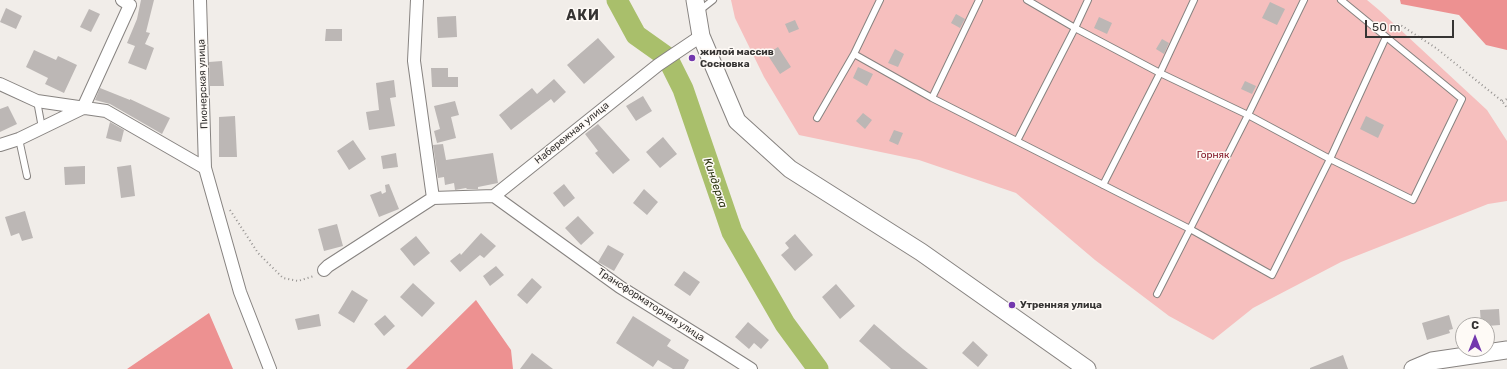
<!DOCTYPE html>
<html>
<head>
<meta charset="utf-8">
<style>
  body { margin:0 }
  #map { position:relative; width:1507px; height:369px; overflow:hidden; background:#f1ede9; font-family:Rubik,sans-serif }
  canvas { display:block }
  .north { position:absolute; left:1455px; top:317px; width:40px; height:40px; box-sizing:border-box; background:#fefaf6; border:1px solid #aeaba8; border-radius:50%; rotate:0deg; font-size:11px; font-weight:700; line-height:16px; text-align:center; color:#363433 }
  .north::after { content:''; display:block; margin:auto; width:14px; height:18px; background:#7338ae; clip-path:polygon(50% 0,100% 100%,50% 72%,0 100%) }
  .scale { position:absolute; left:1365px; top:20px; width:89px; height:18px; box-sizing:border-box; border:2px solid #363433; border-top:0; padding-left:5px; font-size:12px; line-height:14px; white-space:nowrap; color:#363433; -webkit-text-stroke:3px #fefaf6; paint-order:stroke }
</style>
</head>
<body>
<div id="map">
<canvas width="1507" height="369"></canvas>
<div class="north">С</div>
<div class="scale">50 m</div>
</div>
<script>
const c = document.querySelector('canvas').getContext('2d');
c.lineJoin = 'round';
function paint(path, color) {
  c.fillStyle = color;
  c.fill(path, 'evenodd');
}
function trace(path, color, width, dash) {
  c.strokeStyle = color;
  c.lineWidth = width;
  c.lineCap = dash ? 'butt' : 'round';
  c.setLineDash(dash || []);
  c.stroke(path);
}
function label(font, color, halo, rows, align = 'center') {
  c.font = font + ' Rubik,sans-serif';
  c.lineWidth = 3;
  c.setLineDash([]);
  c.textBaseline = 'middle';
  c.strokeStyle = halo;
  c.fillStyle = color;
  for (const [text, x, y, turn = 0] of rows) {
    c.save();
    c.translate(x, y);
    c.rotate((+turn || 0) * Math.PI / 180);
    c.textAlign = isNaN(turn) ? turn : align;
    if (halo) c.strokeText(text, 0, 0);
    c.fillText(text, 0, 0);
    c.restore();
  }
}
paint(new Path2D(`
  M731,0H1367L1379,10L1487,110L1507,141V201L1488,204L1341,262L1253,308L1213,340L1169,316L1095,260L1016,193L919,160L799,135L764,77L735,18Z`), '#f6bfbe');
paint(new Path2D(`
  M1400,0H1507V50L1486,45L1459,15L1401,4Z
  M476,300L511,350L513,369H406Z
  M209,313L233,369H127Z`), '#ed9191');
trace(new Path2D(`
  M617,0L636,35L667,57L683,89L732,232L785,324L818,369`), '#a9bf6b', 21);
paint(new Path2D(`
  M141,0H154L146,32L150,33L145,44L154,48L146,70L128,63L135,46L127,43L137,19Z
  M1270,2L1285,9L1277,25L1262,18Z
  M6,8L22,16L16,29L0,22Z
  M89,9L100,14L91,32L80,27Z
  M956,14L965,19L960,28L951,23Z
  M456,16L457,37L438,38L437,17Z
  M1099,17L1112,23L1107,34L1094,28Z
  M795,20L799,29L789,33L785,24Z
  M326,29H342V41H325Z
  M598,38L615,57L584,84L567,65Z
  M1162,39L1169,43L1164,54L1156,49Z
  M778,47L791,67L780,74L767,54Z
  M895,49L904,54L898,67L888,63Z
  M34,50L56,60L58,56L77,65L64,93L45,84L48,78L26,67Z
  M222,61L224,86H210L209,62Z
  M858,67L873,74L867,86L853,78Z
  M431,68H448V77H458V87H432Z
  M554,79L566,92L554,103L551,99L511,130L499,115L532,88L537,94Z
  M394,80L396,97L390,98L395,126L369,130L366,112L379,110L376,83Z
  M1245,81L1256,86L1252,94L1241,89Z
  M100,88L130,100V99L170,118L162,134L110,104L95,100Z
  M643,96L652,111L636,121L626,106Z
  M455,101L459,115L451,117L456,138L437,143L434,131L440,129L434,106Z
  M8,106L17,124L0,132V109Z
  M863,113L872,120L865,129L856,121Z
  M235,116L237,157H219V117Z
  M1366,116L1384,125L1378,138L1360,129Z
  M110,122L124,130L121,142L106,138Z
  M598,124L630,160L613,174L595,153L598,151L585,134Z
  M894,130L903,133L898,145L889,141Z
  M663,137L677,154L660,168L646,152Z
  M353,140L366,159L349,170L337,151Z
  M443,144L446,160L493,153L498,183L478,187V189H467L466,188L455,190L454,183L445,185L444,177L438,178L433,145Z
  M396,153L398,167L383,169L381,156Z
  M131,165L135,196L121,198L117,167Z
  M85,166V184L65,185L64,167Z
  M389,184L399,209L379,217L370,195L381,191L382,194L386,192L385,185Z
  M564,184L575,198L564,207L553,193Z
  M644,189L658,202L647,215L633,203Z
  M25,211L33,238L22,241L19,233L11,236L5,217Z
  M578,216L594,233L581,245L565,228Z
  M337,224L343,246L324,251L318,229Z
  M481,233L496,246L484,258L480,255L460,272L450,261L460,253L461,255Z
  M795,234L813,255L795,271L781,255L789,248L785,243Z
  M416,236L430,253L414,266L400,249Z
  M608,245L624,254L614,271L598,262Z
  M496,266L504,275L490,286L483,276Z
  M684,271L700,282L690,296L674,285Z
  M532,278L542,287L527,304L517,295Z
  M413,283L435,303L422,317L400,297Z
  M836,284L855,306L840,319L822,297Z
  M352,290L368,300L354,323L338,313Z
  M1499,309L1500,325L1487,326L1481,325L1480,310Z
  M319,314L321,326L298,330L295,319Z
  M385,315L395,326L384,336L374,324Z
  M1449,315L1453,329L1449,330L1450,333L1427,340L1422,323Z
  M633,316L671,340L667,346L689,360L684,369H673L658,360L653,367L616,343Z
  M748,322L769,340L761,349L754,343L749,349L735,337Z
  M874,324L903,349L928,369H891L859,341Z
  M973,341L988,355L978,367L962,353Z
  M532,353L553,369H520Z
  M1343,355L1348,369H1310V368Z`), '#bcb7b5');
const lane = new Path2D(`
  M880,0L854,54L932,98L1190,229L1272,275L1330,159L1386,37
  M1027,0L1075,28L1160,73L1248,115L1330,159L1413,200L1462,99L1341,0
  M699,11L713,0
  M932,98L979,0
  M37,101L42,128
  M817,118L854,54
  M19,139L27,176
  M1017,141L1075,28L1088,0
  M1103,185L1160,73L1194,0
  M1157,294L1248,115L1304,0`);
const street = new Path2D(`
  M200,0L205,168L240,292L270,369
  M417,0L414,61L433,198
  M0,84L37,101L106,111L205,168
  M83,108L130,5L122,0
  M0,145L19,139L83,108
  M494,196L620,287L718,348L751,369
  M324,270L328,266L433,198L494,196L658,65L701,36`);
const secondary = new Path2D(`
  M695,0L701,36L737,121L790,169L921,252L1087,369
  M1413,369L1432,361L1507,350`);
trace(lane, '#878380', 8);
trace(street, '#878380', 14);
trace(secondary, '#878380', 19);
trace(new Path2D(`
  M1393,31L1399,24L1436,48L1502,101L1507,108
  M1502,101L1507,99
  M230,210L258,253L283,278L298,281L314,276`), '#959290', 2, [1, 3]);
trace(lane, '#fff', 6);
trace(street, '#fff', 12);
trace(secondary, '#fff', 17);
for (const [x, y, r, color] of [
  [692,58,4,"#7338ae"],
  [1012,305,4,"#7338ae"]
]) {
  const dot = new Path2D();
  dot.arc(x, y, r, 0, 2 * Math.PI);
  c.fillStyle = color;
  c.fill(dot);
  trace(dot, '#fefaf6', 1.5);
}
label('bold 10px', '#363433', '#fefaf6', [
  ["жилой массив",700,52],
  ["Сосновка",700,64],
  ["Утренняя улица",1020,305]
], 'left');
label('10px', '#363433', '#fefaf6', [
  ["Пионерская улица",203,84,-92],
  ["Набережная улица",572,133,-39],
  ["Трансформаторная улица",651,305,33]
]);
label('10px', '#821626', '#fefaf6', [
  ["Горняк",1213,155]
]);
label('italic 11px', '#2c3511', '#fefaf6', [
  ["Киндерка",715,183,71]
]);
c.letterSpacing = '1px';
label('bold 14px', '#363433', '#fefaf6', [
  ["АКИ",583,16]
]);
c.letterSpacing = '0px';
</script>
</body>
</html>
